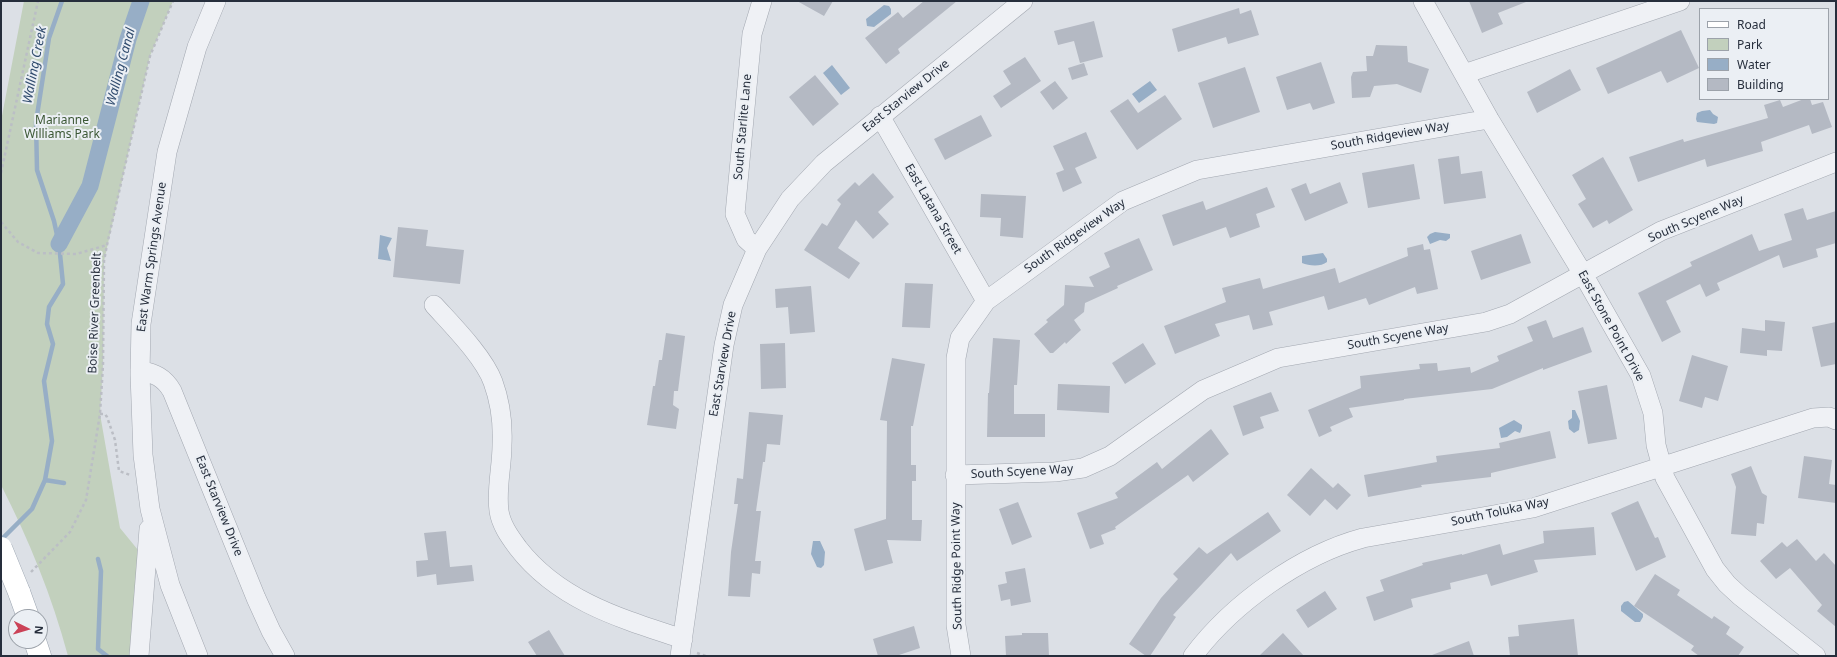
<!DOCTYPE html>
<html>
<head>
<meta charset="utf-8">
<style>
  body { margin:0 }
  #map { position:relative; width:1837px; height:657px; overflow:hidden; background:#dce0e6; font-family:"Noto Sans",sans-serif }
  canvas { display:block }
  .frame { position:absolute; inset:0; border:2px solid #262e3c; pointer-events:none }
  .legend { position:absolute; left:1699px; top:8px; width:130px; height:92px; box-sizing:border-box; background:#ebeff4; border:1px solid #9ca2aa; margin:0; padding:5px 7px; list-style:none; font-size:12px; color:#262e3c }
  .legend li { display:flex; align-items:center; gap:8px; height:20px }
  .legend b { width:20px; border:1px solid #9ca2aa }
  .north { position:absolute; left:8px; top:609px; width:40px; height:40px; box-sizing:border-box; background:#ebeff4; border:1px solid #9ca2aa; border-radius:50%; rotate:95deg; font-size:11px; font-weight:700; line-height:16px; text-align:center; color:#262e3c }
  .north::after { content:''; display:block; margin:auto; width:14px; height:18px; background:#cb4257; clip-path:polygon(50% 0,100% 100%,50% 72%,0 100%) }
</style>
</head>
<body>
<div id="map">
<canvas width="1837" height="657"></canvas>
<div class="frame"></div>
<ul class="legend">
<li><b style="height:5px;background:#fff"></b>Road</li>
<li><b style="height:11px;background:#c2d0bd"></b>Park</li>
<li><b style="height:11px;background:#97aec6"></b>Water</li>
<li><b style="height:11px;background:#b4b9c3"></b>Building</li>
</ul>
<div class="north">N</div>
</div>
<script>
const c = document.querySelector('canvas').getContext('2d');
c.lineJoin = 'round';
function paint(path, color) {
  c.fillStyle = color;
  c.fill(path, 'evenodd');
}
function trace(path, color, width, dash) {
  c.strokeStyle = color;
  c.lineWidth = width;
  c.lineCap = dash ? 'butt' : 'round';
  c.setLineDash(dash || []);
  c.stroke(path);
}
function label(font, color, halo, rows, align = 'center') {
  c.font = font + ' "Noto Sans",sans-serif';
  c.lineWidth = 4;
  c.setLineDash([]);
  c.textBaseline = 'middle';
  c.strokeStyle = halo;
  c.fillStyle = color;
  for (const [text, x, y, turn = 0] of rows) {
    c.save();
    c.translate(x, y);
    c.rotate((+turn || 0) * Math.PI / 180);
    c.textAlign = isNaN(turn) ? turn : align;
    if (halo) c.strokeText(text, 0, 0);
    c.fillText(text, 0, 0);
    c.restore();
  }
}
paint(new Path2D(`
  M24,1H173L150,56L104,261L103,365L100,414L120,528L138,550L131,656H68C52,596 29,540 1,485V121Z`), '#c2d0bd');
paint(new Path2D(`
  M884,5L889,6L891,9V14L874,27L867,26L866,19Z
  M832,65L850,88L841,95L823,73Z
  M1150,81L1157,90L1139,103L1132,94Z
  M1710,110L1713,114L1718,117L1717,123L1714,124L1697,122L1696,119L1697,113L1702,111Z
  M1435,232L1450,234V238L1446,241L1440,240L1430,244L1427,237L1430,234Z
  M380,235L392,238L387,248L391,261L378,259Z
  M1323,253L1327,259V262C1321,267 1309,266 1302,263V256Z
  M1572,410H1575L1580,421L1579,430L1574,433L1569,429L1568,421L1572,418Z
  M1514,420L1522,425V428L1520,433L1515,431L1507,437L1501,438L1499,428Z
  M813,541H820L825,552L824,565L821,568L817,567L811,554Z
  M1628,601L1643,614V617L1640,622H1635L1621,611V606L1624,602Z`), '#97aec6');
trace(new Path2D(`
  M45,480L64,483
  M1,540L32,509L45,480L52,441L44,381L53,344L47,324L49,307L63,284L59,244L54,221L37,170L36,122L49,38L62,1
  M98,559L101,571L98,649L107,656`), '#97aec6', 4.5);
trace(new Path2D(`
  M59,244L90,186L128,39L141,1`), '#97aec6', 17);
paint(new Path2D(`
  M797,1H833L824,16Z
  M924,1H957L898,49L900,53L886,64L865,38L898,12L903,18Z
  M1469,1H1525L1526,2L1498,13L1503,24L1482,33Z
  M1239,8L1240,14L1251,10L1259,35L1228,44L1226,37L1178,52L1172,29Z
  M1094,21L1103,57L1080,63L1074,41L1058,45L1054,31Z
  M1681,30L1699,68L1667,83L1661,71L1608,94L1596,68Z
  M1376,45L1407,46L1408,62L1429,69L1421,93L1397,84L1374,86L1370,97L1352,98L1351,77L1353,72L1367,71L1366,56H1373Z
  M1025,57L1041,81L1001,108L993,96L1011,84L1003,71Z
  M1321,62L1335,103L1313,110L1310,103L1287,110L1276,77Z
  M1084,63L1088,75L1072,80L1068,68Z
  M1245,67L1260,112L1213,128L1198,83Z
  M1570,69L1581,90L1537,113L1527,92Z
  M815,75L839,104L813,126L789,97Z
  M1055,81L1068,98L1053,110L1040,92Z
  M1165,95L1182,119L1137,150L1110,111L1128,99L1138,113Z
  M1804,99H1810L1812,105L1823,102L1832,127L1812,134L1809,125L1761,142L1763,151L1707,167L1705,159L1638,182L1629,157L1683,139L1684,142L1768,118L1764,105L1780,100L1783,107Z
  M981,115L992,136L945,160L934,139Z
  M1086,132L1097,158L1075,168L1082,183L1063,192L1056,173L1064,170L1053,146Z
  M1459,156L1461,174L1482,171L1486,198L1444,204L1438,159Z
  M1603,157L1633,210L1609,224L1607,220L1593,228L1578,204L1586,199L1572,175Z
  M1414,164L1420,199L1368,208L1362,173Z
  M873,173L894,197L878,212L889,224L873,239L856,220L838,248L860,263L849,279L804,250L822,223L827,226L841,204L837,200L855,182L859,186Z
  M1340,182L1348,203L1305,221L1291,189L1306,183L1310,194Z
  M1267,187L1275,207L1256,214L1260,227L1230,238L1226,227L1173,246L1162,215L1203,201L1206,210Z
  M981,194L1026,196L1023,238L1000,236L1001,218L980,217Z
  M1803,208L1807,220L1836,211V243L1816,249L1818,257L1783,268L1779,255L1717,283L1720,290L1706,297L1700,284L1666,301L1681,332L1662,342L1638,293L1692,266L1690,262L1752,234L1759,251L1792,240L1784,214Z
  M398,227L428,230L426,246L464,250L460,284L393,277Z
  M1521,234L1531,263L1481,280L1471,251Z
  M1139,238L1153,270L1117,286L1118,288L1085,303L1084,312L1074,320L1081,330L1066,344L1065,342L1053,353H1050L1034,334L1048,322L1046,320L1064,305L1065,285L1094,287L1089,277L1110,267L1104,253Z
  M1423,244L1424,250L1430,249L1438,289L1417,294L1415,287L1369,305L1366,298L1328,310L1324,296L1269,312L1273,325L1253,330L1249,315L1215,324L1220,336L1175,354L1164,326L1226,302L1222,288L1260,278L1263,289L1335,268L1339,283L1408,256L1407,248Z
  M905,283L933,284L930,328L902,327Z
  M811,286L815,332L790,334L788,307L776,308L775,289Z
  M1546,320L1553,338L1583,327L1592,352L1543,370V368L1492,389L1404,399V400L1349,408L1353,417L1330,427L1332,431L1319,437L1308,410L1361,388L1360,376L1420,369L1419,364L1437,363L1438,371L1470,367L1471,373L1499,361L1497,356L1533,341L1527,327Z
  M1765,320L1785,322L1782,351L1767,350V356L1740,353L1742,328L1765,331Z
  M1836,322V364L1821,367L1812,327Z
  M666,333L685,336L678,391H674L673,405L679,409L676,429L647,425L653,386H655L659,360H662Z
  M993,338L1020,340L1017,385H1014V414H1045V437H987L988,393H989Z
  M785,343L786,388L761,389L760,344Z
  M1143,343L1156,364L1125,384L1112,363Z
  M1692,355L1728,366L1718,401L1705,397L1702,408L1679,401Z
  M892,358L925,364L913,426H911V465H916V481H912V520H922L921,541L887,540L893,563L865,571L854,529L886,519L887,421L880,420Z
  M1058,384L1110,386L1109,413L1057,410Z
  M1607,385L1617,439L1588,444L1578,391Z
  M1271,392L1279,411L1260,417L1264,428L1243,436L1233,406Z
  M749,412L783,415L780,445L767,444L765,462H763L756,511H761L755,561H761L760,574L752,573L750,597L728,596L731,552L738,504H734L737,478L743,479Z
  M1211,429L1229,454L1193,482L1188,475L1115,527L1116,529L1101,535L1104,544L1090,549L1077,513L1118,498L1115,493L1157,462L1162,469Z
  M1550,431L1556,458L1491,473V477L1421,485L1422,487L1368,497L1364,475L1437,462L1436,456L1500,448L1499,443Z
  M1804,456L1832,460L1829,484L1836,485V503L1798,498Z
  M1751,466L1762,493L1767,496L1764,524L1757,523L1756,536L1731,534L1736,487L1731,474Z
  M1311,468L1333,488L1338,483L1351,495L1337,510L1325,499L1310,516L1287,495Z
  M1638,501L1655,538L1658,537L1666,557L1636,571L1611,513Z
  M1018,502L1032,537L1012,545L999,509Z
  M1268,512L1281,531L1237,561L1231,553L1173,615L1176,617L1150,656H1146L1129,644L1161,598L1178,579L1173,574L1199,547L1207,554Z
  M1594,527L1596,555L1534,560L1538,572L1491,586L1487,574L1450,583L1451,589L1411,599L1413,607L1374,621L1366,597L1384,591L1380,580L1423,565L1422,563L1462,554V555L1500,544L1503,555L1544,543L1543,531Z
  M446,531L450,567L472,565L474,581L437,585L436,574L417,577L416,561L428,560L424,533Z
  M1797,539L1816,561L1824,553L1836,566V627L1817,611L1822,605L1790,568L1776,579L1760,561L1782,542L1787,547Z
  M1025,568L1031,602L1011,606L1010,599L1001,601L998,585L1007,583L1005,572Z
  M1655,574L1680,590L1677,595L1712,619L1714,616L1730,627L1726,634L1744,647L1738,656H1699L1691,650L1694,646L1634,606Z
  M1325,591L1337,609L1308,628L1296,610Z
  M1574,619L1578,656H1510L1508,637L1519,636L1518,625Z
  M914,626L920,648L896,656H878L873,639Z
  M549,630L565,656H537L528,642Z
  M1022,633H1048L1049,656H1006L1005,636L1022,635Z
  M1283,633L1304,656H1259Z
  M1469,641L1474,656H1432V655Z`), '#b4b9c3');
const minor = new Path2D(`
  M1423,1L1489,119L1583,274L1641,376L1653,413L1656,445L1665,478L1715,569L1727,584L1740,596L1816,656
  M1464,74L1680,1
  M880,116L986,301
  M757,249L746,239L735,214L752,34L762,1
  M434,305C452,325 484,357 493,382C500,401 503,424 502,445C502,467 496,489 499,511C501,525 510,537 518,548C559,601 622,619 683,639
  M140,370C155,374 164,377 172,391L256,598L271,631L285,656
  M955,475L1055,472L1083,468L1110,456L1203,390L1278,358L1486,322L1510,314L1661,231L1836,162
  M139,656L149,529
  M198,656L170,585L150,509L143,455L140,374L141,324L167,152L197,47L216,1
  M680,656L724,345L733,305L757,249L790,199L824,163L1023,1
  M961,656L956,625V358L960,338L986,301L1123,201L1197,170L1489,119
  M1193,656C1232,604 1300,555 1363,538L1533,508L1813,418L1829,417L1836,420`);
const major = new Path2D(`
  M19,592L28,617
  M35,641L40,656`);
trace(minor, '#a2a7b0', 20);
trace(major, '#9ca5b1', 23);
trace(new Path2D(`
  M1,173L38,1
  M1,222L18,242L38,253L76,254L107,245
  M100,414H105L107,417L115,440L119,471L130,475
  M31,572L70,532L86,500L100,414L103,365L104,261L107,245L150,56L173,1
  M697,653L706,656`), '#bbbec5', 2.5, [3, 3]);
trace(minor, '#eff1f5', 19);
trace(major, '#fff', 22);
const majorBridge = new Path2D(`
  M1,548L19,592`);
trace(majorBridge, '#9ca5b1', 23, []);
trace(majorBridge, '#fff', 22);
label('12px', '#262e3c', '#ebeff4', [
  ["East Starview Drive",906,96,-39],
  ["South Starlite Lane",743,127,-85],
  ["South Ridgeview Way",1390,136,-10],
  ["East Latana Street",933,209,60],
  ["South Scyene Way",1696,219,-23],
  ["South Ridgeview Way",1075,236,-35],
  ["East Warm Springs Avenue",152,257,-82],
  ["Boise River Greenbelt",95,313,-88],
  ["East Stone Point Drive",1611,326,61],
  ["South Scyene Way",1398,337,-10],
  ["East Starview Drive",723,364,-80],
  ["South Scyene Way",1022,472,-3],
  ["East Starview Drive",219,506,68],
  ["South Toluka Way",1500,512,-12],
  ["South Ridge Point Way",957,566,-91]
]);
label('12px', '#3b5734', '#ebeff4', [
  ["Marianne",62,121],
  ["Williams Park",62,135]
]);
label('italic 13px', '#324d6f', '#ebeff4', [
  ["Walling Creek",35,65,-79],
  ["Walling Canal",121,67,-75]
]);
</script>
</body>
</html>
